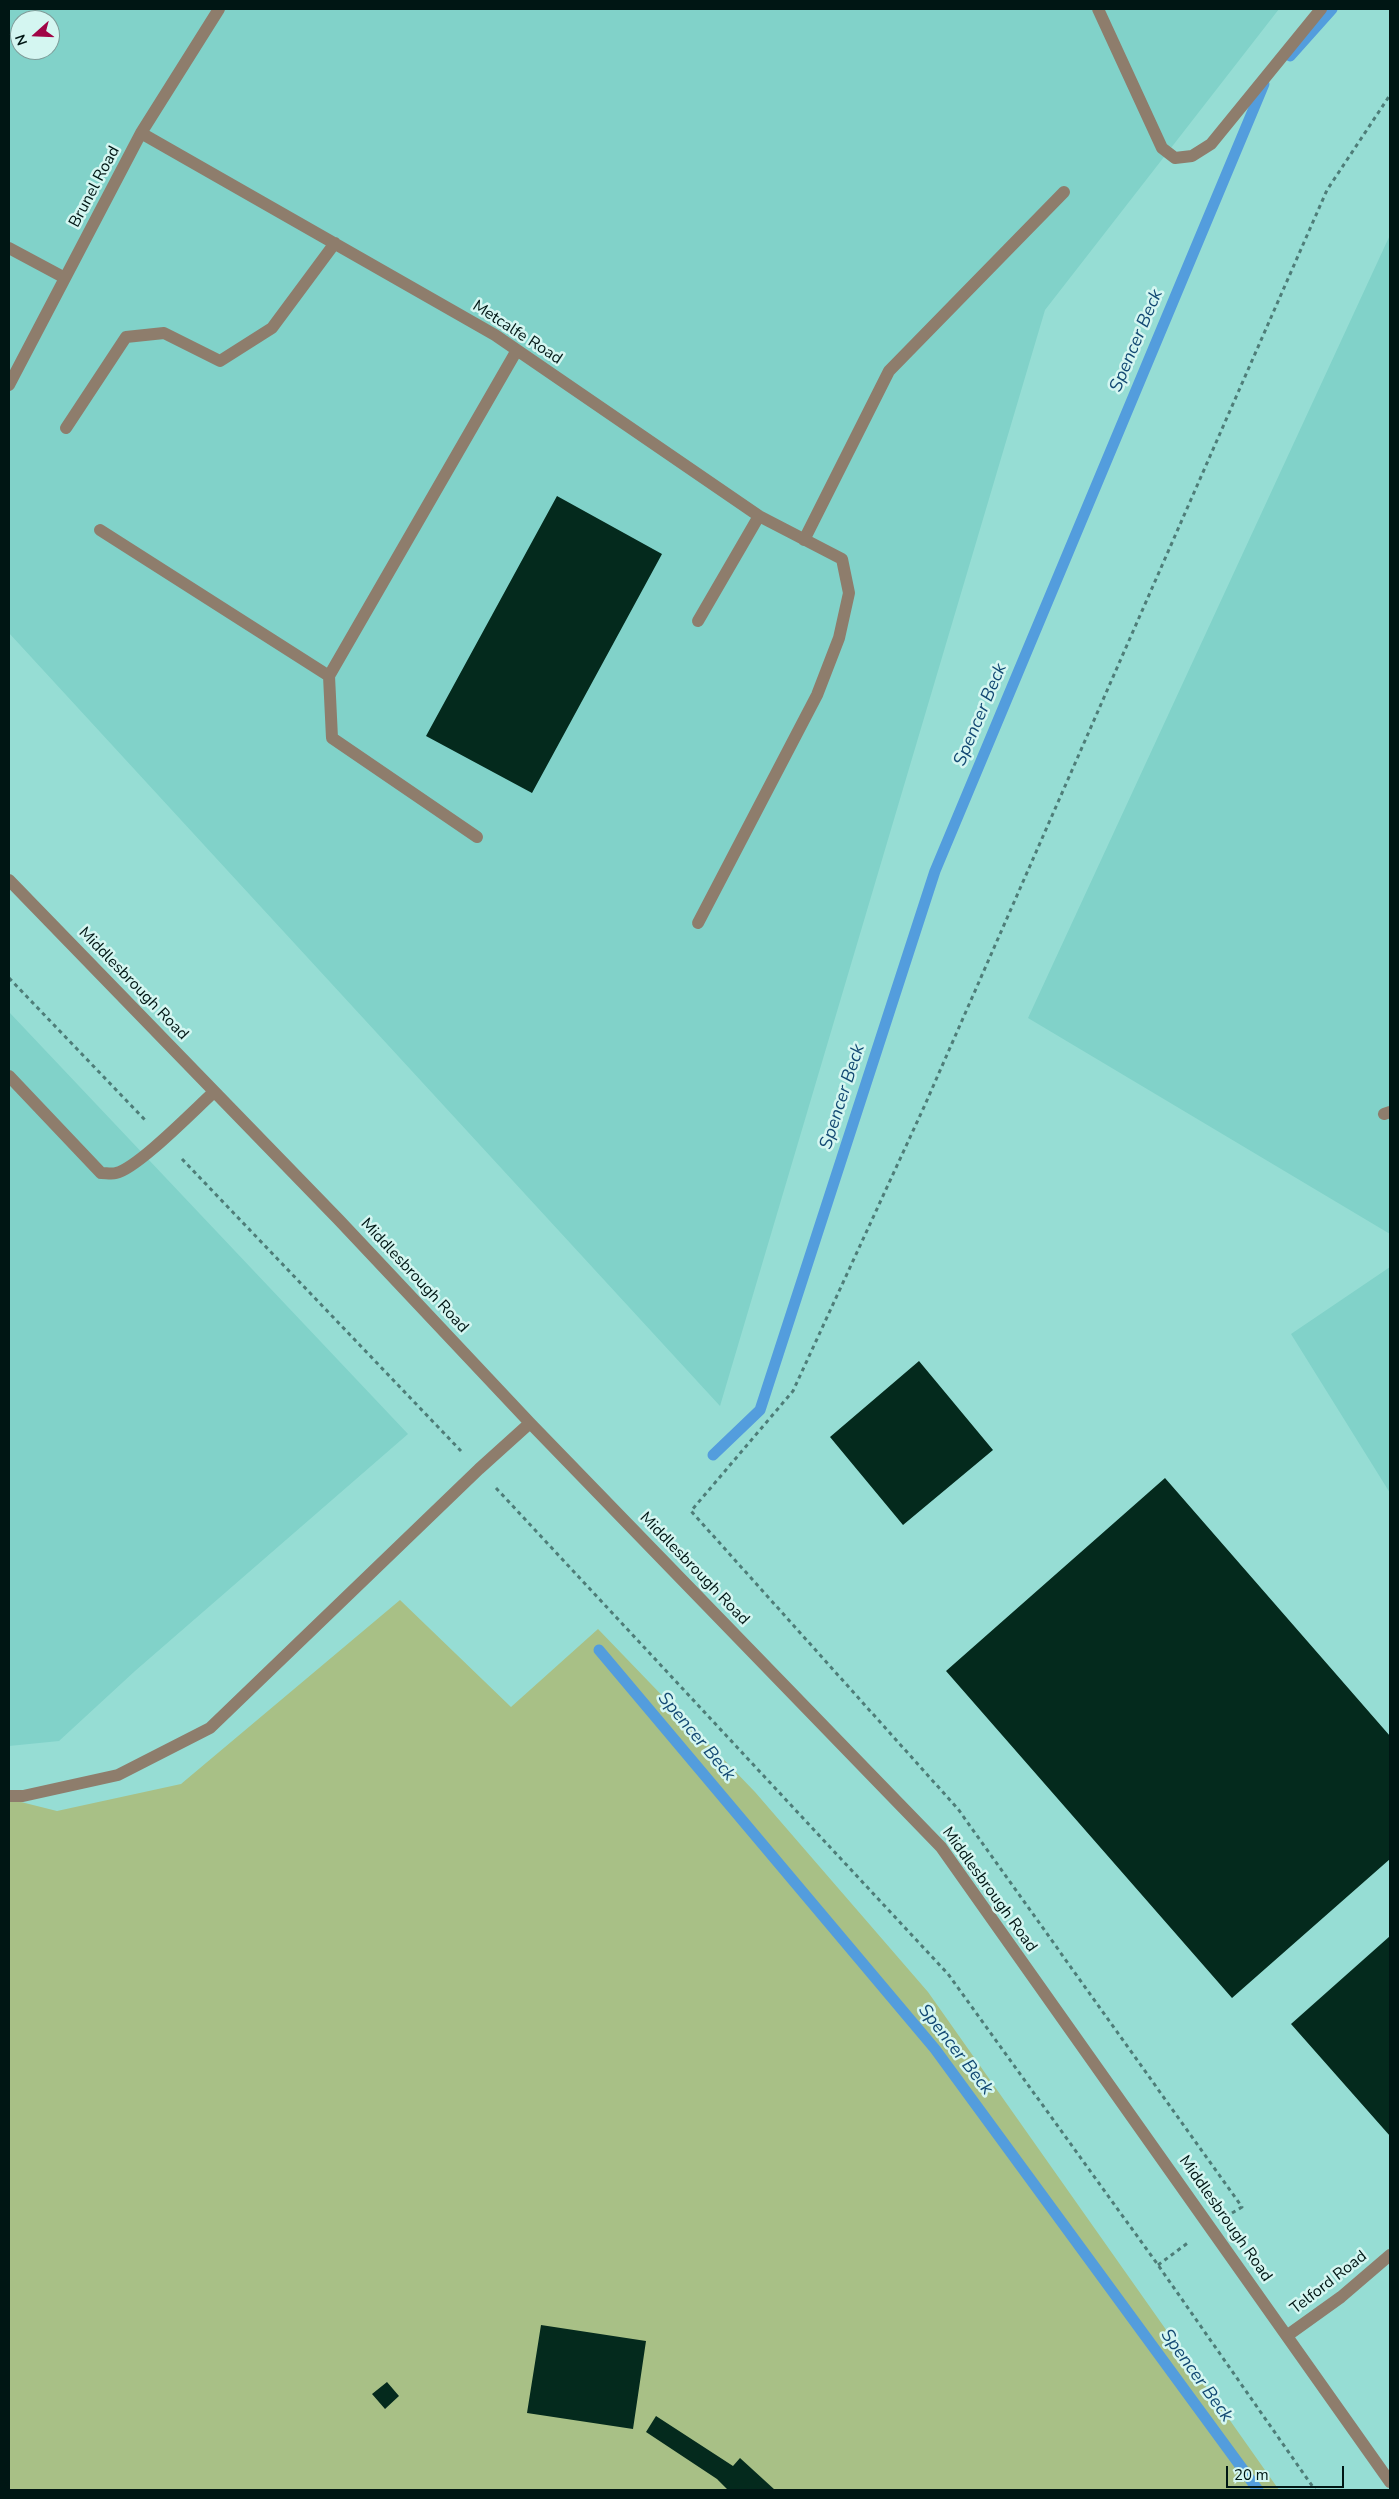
<!DOCTYPE html>
<html>
<head>
<meta charset="utf-8">
<style>
  body { margin:0 }
  #map { position:relative; width:1399px; height:2499px; overflow:hidden; background:#96ddd4; font-family:"Nunito Sans",sans-serif }
  canvas { display:block }
  .frame { position:absolute; inset:0; border:10px solid #001614; pointer-events:none }
  .north { position:absolute; left:10px; top:10px; width:50px; height:50px; box-sizing:border-box; background:#d4f6f1; border:1px solid #7f9c99; border-radius:50%; rotate:250deg; font-size:14px; font-weight:700; line-height:20px; text-align:center; color:#001614 }
  .north::after { content:''; display:block; margin:auto; width:18px; height:22px; background:#a00446; clip-path:polygon(50% 0,100% 100%,50% 72%,0 100%) }
  .scale { position:absolute; left:1226px; top:2466px; width:118px; height:22px; box-sizing:border-box; border:2px solid #001614; border-top:0; padding-left:6px; font-size:15px; line-height:18px; white-space:nowrap; color:#001614; -webkit-text-stroke:4px #d4f6f1; paint-order:stroke }
</style>
</head>
<body>
<div id="map">
<canvas width="1399" height="2499"></canvas>
<div class="frame"></div>
<div class="north">N</div>
<div class="scale">20 m</div>
</div>
<script>
const c = document.querySelector('canvas').getContext('2d');
c.lineJoin = 'round';
function paint(path, color) {
  c.fillStyle = color;
  c.fill(path, 'evenodd');
}
function trace(path, color, width, dash) {
  c.strokeStyle = color;
  c.lineWidth = width;
  c.lineCap = dash ? 'butt' : 'round';
  c.setLineDash(dash || []);
  c.stroke(path);
}
function label(font, color, halo, rows, align = 'center') {
  c.font = font + ' "Nunito Sans",sans-serif';
  c.lineWidth = 5;
  c.setLineDash([]);
  c.textBaseline = 'middle';
  c.strokeStyle = halo;
  c.fillStyle = color;
  for (const [text, x, y, turn = 0] of rows) {
    c.save();
    c.translate(x, y);
    c.rotate((+turn || 0) * Math.PI / 180);
    c.textAlign = isNaN(turn) ? turn : align;
    if (halo) c.strokeText(text, 0, 0);
    c.fillText(text, 0, 0);
    c.restore();
  }
}
paint(new Path2D(`
  M9,9H1279L1045,310L720,1406L9,633ZM20,20H50V50H20Z
  M1390,235V1234L1028,1018Z
  M9,1012L408,1434L135,1671L59,1741L9,1746Z
  M1390,1267V1493L1291,1334Z`), '#81d2c9');
paint(new Path2D(`
  M400,1600L511,1707L598,1629L755,1792L928,1992L1279,2490H9V1799L57,1811L181,1784Z`), '#a8c086');
trace(new Path2D(`
  M1290,56L1332,9
  M713,1455L760,1410L935,871L1264,84
  M599,1650L935,2049L1258,2490`), '#539ddd', 11);
paint(new Path2D(`
  M557,496L662,554L532,793L426,736Z
  M919,1361L993,1450L903,1525L830,1437Z
  M1165,1478L1390,1736V1859L1232,1998L946,1671Z
  M1390,1936V2136L1291,2024Z
  M541,2325L646,2341L633,2429L527,2413Z
  M387,2382L399,2396L385,2409L372,2394Z
  M656,2416L733,2466L740,2458L775,2490H728L717,2479L646,2432Z`), '#042a1d');
trace(new Path2D(`
  M9,978L145,1120
  M182,1159L461,1451
  M496,1488L948,1974L1158,2265L1315,2490
  M1232,2213L1242,2207L958,1809L691,1511L793,1391L924,1107L1327,190L1390,95
  M1158,2265L1189,2242`), '#4e7d78', 3, [4, 4]);
trace(new Path2D(`
  M1098,9L1162,148L1175,158L1192,156L1211,144L1321,9
  M141,133L495,335L759,516L698,621
  M9,248L65,278
  M9,385L141,133L219,9
  M66,428L126,337L164,333L220,361L272,328L335,243
  M100,530L329,676L517,350
  M804,540L889,371L1064,192
  M329,676L332,738L477,837
  M9,880L339,1220L530,1423L941,1847L1390,2482
  M698,923L817,695L839,638L849,593L842,559L759,516
  M9,1076L101,1173C106,1173 112,1174 116,1173C138,1168 195,1109 214,1092
  M1384,1114L1390,1112
  M9,1796H23L118,1775L210,1728L479,1469L530,1423
  M1288,2335L1341,2297L1390,2255`), '#8e7d6c', 12);
label('16px', '#001614', '#d4f6f1', [
  ["Brunel Road",95,187,-62],
  ["Metcalfe Road",517,333,33],
  ["Middlesbrough Road",133,984,46],
  ["Middlesbrough Road",414,1276,47],
  ["Middlesbrough Road",694,1569,46],
  ["Middlesbrough Road",989,1890,54],
  ["Middlesbrough Road",1225,2219,55],
  ["Telford Road",1329,2283,-38]
]);
label('italic 18px', '#134973', '#d4f6f1', [
  ["Spencer Beck",1137,341,-67],
  ["Spencer Beck",981,715,-67],
  ["Spencer Beck",843,1097,-72],
  ["Spencer Beck",696,1737,50],
  ["Spencer Beck",955,2050,52],
  ["Spencer Beck",1196,2376,54]
]);
</script>
</body>
</html>
